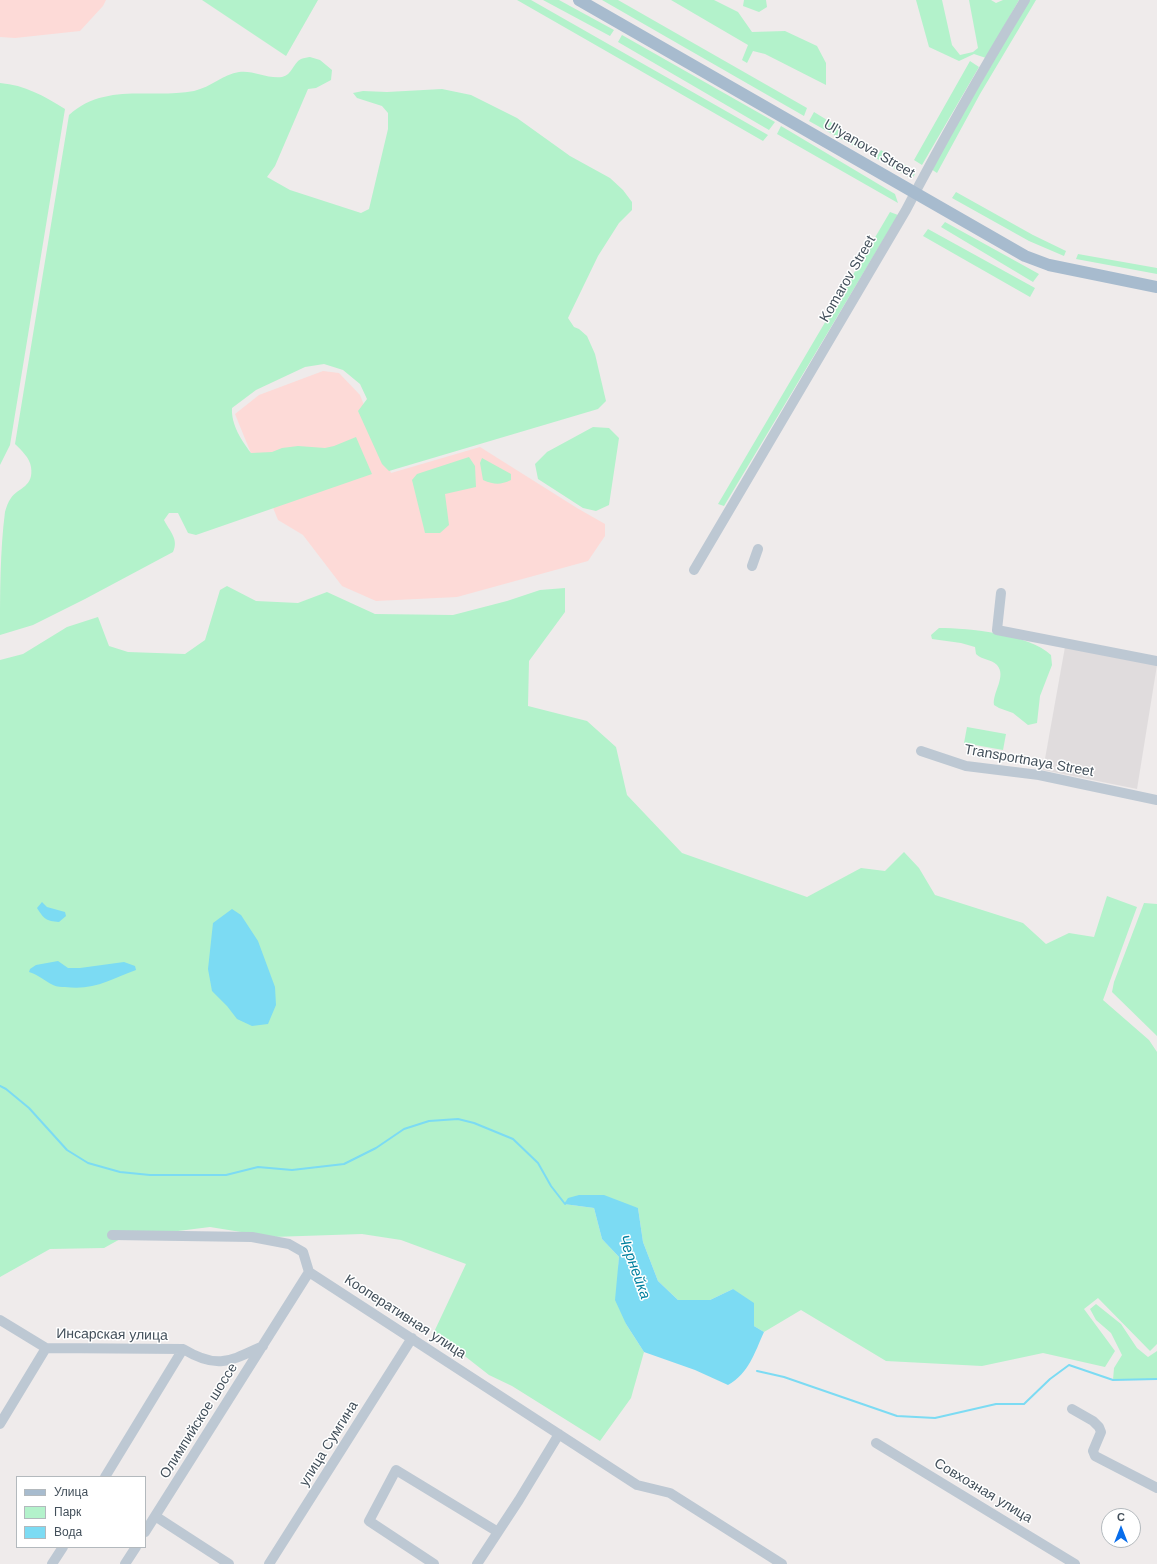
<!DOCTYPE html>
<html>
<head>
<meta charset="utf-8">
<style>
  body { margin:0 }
  #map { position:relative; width:1157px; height:1564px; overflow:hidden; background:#efebeb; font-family:Arial,sans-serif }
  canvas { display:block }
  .legend { position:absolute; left:16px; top:1476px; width:130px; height:72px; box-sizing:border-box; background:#fff; border:1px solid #b3b9bd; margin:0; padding:5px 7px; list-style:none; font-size:12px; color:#424f5a }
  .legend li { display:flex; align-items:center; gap:8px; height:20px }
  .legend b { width:20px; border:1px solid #b3b9bd }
  .north { position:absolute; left:1101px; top:1508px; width:40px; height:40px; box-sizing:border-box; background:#fff; border:1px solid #b3b9bd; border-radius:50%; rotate:0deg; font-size:11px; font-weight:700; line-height:16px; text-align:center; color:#424f5a }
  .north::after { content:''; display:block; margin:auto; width:14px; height:18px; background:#086deb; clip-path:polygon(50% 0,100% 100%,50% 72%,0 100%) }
</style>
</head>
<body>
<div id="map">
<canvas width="1157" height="1564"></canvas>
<ul class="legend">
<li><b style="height:5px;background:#a7bbce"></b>Улица</li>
<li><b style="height:11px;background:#b3f2cb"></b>Парк</li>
<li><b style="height:11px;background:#7cdbf3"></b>Вода</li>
</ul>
<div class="north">С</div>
</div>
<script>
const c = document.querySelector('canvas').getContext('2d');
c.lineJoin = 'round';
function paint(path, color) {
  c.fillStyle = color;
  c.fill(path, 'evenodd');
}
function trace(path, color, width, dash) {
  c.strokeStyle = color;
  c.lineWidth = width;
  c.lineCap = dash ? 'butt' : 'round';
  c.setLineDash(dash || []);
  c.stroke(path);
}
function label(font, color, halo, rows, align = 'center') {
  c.font = font + ' Arial,sans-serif';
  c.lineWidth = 3;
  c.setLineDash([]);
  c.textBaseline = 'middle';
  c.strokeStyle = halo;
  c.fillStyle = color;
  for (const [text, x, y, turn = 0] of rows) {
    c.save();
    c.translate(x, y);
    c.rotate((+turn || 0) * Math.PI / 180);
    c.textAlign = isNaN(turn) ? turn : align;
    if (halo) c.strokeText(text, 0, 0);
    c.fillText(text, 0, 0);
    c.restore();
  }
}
paint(new Path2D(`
  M1065,647L1157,665L1137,789L1043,770Z`), '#e0dcdd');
paint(new Path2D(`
  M0,0H106L103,6L80,31L15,38L0,37Z
  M323,371L339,373L360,395L391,473L480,447L577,508L605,524V536L588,561L457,597L376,601L342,586L303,535L278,520L235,414L259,395Z`), '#fddad7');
paint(new Path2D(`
  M202,0H318L286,56Z
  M517,0H531L768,135L763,141Z
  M543,0H559L614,30L610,36Z
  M602,0H618L807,108L804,116Z
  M671,0H714L738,12L752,32L785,31L817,46L826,63V85L765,54L753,51L747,63L742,60L748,45Z
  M744,0H766L767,7L759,12L743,6Z
  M916,0H942L952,45L960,55L973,52L978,48L969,0H991L996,3L1003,0H1019L986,58L974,54L959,61L929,47Z
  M1029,0H1036L980,94L937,173L931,169Z
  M622,35L775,122L769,130L618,42Z
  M310,57L320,60L332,70L331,80L316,88L308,89L275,166L267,177L290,190L361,213L369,209L388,129V113L382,106L357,98L353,93L363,91L387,92L442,89L471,95L517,118L570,156L610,178L623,190L632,202V210L619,223L598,256L568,318L574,327L579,329L587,336L595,354L606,401L598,409L389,471L382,464L358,411L367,399L360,384L343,370L324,364L305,367L256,390L232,408C231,425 242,441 251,453L272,452L282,448L298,446L325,448L334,446L356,437L372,474L196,535L188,533L178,513H169L164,520C170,532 179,539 173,552L85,599L33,625L0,635C0,596 0,550 5,512C6,508 8,502 11,498C19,487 34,487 31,467C30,458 21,450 15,444L69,115C105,82 151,99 194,91C211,87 224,74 239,72C253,70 267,79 282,77C292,75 293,63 301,59C304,58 308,57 310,57Z
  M970,61L979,67L922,165L914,160Z
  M0,83C25,85 44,96 65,109L10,445L0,465Z
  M814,112L863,142L859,149L809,121Z
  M781,126L895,194L898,203L777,134Z
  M881,150L916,172L912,179L876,158Z
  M956,192L1033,235L1066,251L1064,256L1029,241L952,198Z
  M890,212L898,215L724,506L718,504Z
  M945,222L1039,274L1033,282L941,227Z
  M928,229L1035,288L1030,297L923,236Z
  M1078,254L1157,268V274L1076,259Z
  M593,427L609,428L619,438L609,505L596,511L583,508L538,479L535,464L547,452Z
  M469,457L475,466L476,487L445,494L449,525L440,533H425L412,480L417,474Z
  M482,458L511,474V480C500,485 495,485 483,480L480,463Z
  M227,586L256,601L298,603L327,592L375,614L453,615L507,601L540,590L565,588V612L529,661L528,706L587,721L616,747L627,795L682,853L807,897L861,868L885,871L904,852L919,868L935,895L1023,923L1046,944L1069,933L1094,937L1107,896L1137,907L1103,1000L1149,1040L1157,1052V1344L1150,1351L1098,1298L1084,1309L1115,1351L1105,1367L1043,1353L982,1366L886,1361L801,1310L764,1332L754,1326L733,1289L710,1300H678L658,1281L643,1242L638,1208L564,1204L594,1208L602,1239L619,1257L618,1274L626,1324L644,1352L631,1398L600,1441L512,1386L489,1375L434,1332L466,1264L401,1240L362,1234L272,1237L210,1227L122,1238L104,1248L50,1249L0,1277V660L23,654L67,627L98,617L109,646L128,652L185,654L205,640L220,590Z
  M939,628C969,628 1029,634 1051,655L1052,665L1040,696L1037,723L1028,725L1013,713L999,708L994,705C992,693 1007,676 997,665C991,659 982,660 976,654L975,647L961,643L932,639L931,635Z
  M967,727L1006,734L1003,750L964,743Z
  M1144,903L1157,904V1036L1112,992L1114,982Z
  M1096,1304L1121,1324L1137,1348L1148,1357L1157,1351V1379L1113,1380L1114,1368L1122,1355L1111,1333L1096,1320L1090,1309Z`), '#b3f2cb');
paint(new Path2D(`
  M42,902L47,907L65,912L66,916L59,922C46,921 44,919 37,908Z
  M232,909L241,915L258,941L275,987L276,1005L268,1024L252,1026L237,1019L227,1006L212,991L208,969L213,923Z
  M58,961L68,968H80L124,962L135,966L136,970C111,979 94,991 65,987C62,987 57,987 53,985C45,981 39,975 29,972L30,969L36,965Z
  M579,1195H604L638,1208L643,1242L658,1281L678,1300H710L733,1289L754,1303V1326L764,1332C754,1354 749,1373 728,1385L695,1370L644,1352L626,1324L615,1300L619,1257L602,1239L594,1208L564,1204L568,1198Z`), '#7cdbf3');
trace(new Path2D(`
  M0,1086L6,1089L29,1108L67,1150L88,1163L120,1172L150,1175H226L258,1167L292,1170L344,1164L376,1148L404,1129L429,1121L458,1119L474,1123L513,1139L538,1163L551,1186L565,1204
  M757,1371L784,1377L897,1416L935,1418L996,1404H1024L1050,1379L1069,1365L1113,1380L1157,1379`), '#7cdbf3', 2);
trace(new Path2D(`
  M752,566L758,549
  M694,570L906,210C943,139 983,69 1025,0
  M1001,593L997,630L1157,661
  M921,751L966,766L1039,775L1157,800
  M112,1235L252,1237L289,1244L303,1252L309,1272L637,1485L670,1493L782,1564
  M0,1320L46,1348L183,1349
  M183,1349C218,1370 230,1361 263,1346
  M1072,1409L1093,1421L1099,1427L1101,1432L1093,1451L1095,1456L1157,1488
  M0,1424L46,1348
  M876,1443L1075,1564
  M105,1477L183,1349
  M155,1516L229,1564
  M145,1532L309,1272
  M52,1564L63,1547
  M125,1564L136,1547
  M269,1564L412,1338
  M434,1564L369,1521L396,1470L498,1532
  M477,1564L519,1500L559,1434`), '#bdc8d3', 10);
trace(new Path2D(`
  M579,0L1025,256L1049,265L1157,287`), '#a7bbce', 12);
label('14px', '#424f5a', '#fff', [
  ["Ul'yanova Street",869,149,30],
  ["Komarov Street",848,279,-60],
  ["Transportnaya Street",1029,761,10],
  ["Кооперативная улица",405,1317,33],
  ["Инсарская улица",112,1335,1],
  ["Олимпийское шоссе",199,1421,-58],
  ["улица Сумгина",329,1444,-58],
  ["Совхозная улица",983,1491,31]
]);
label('italic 15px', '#02809f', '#fff', [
  ["Чернейка",634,1267,70]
]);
</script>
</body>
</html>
